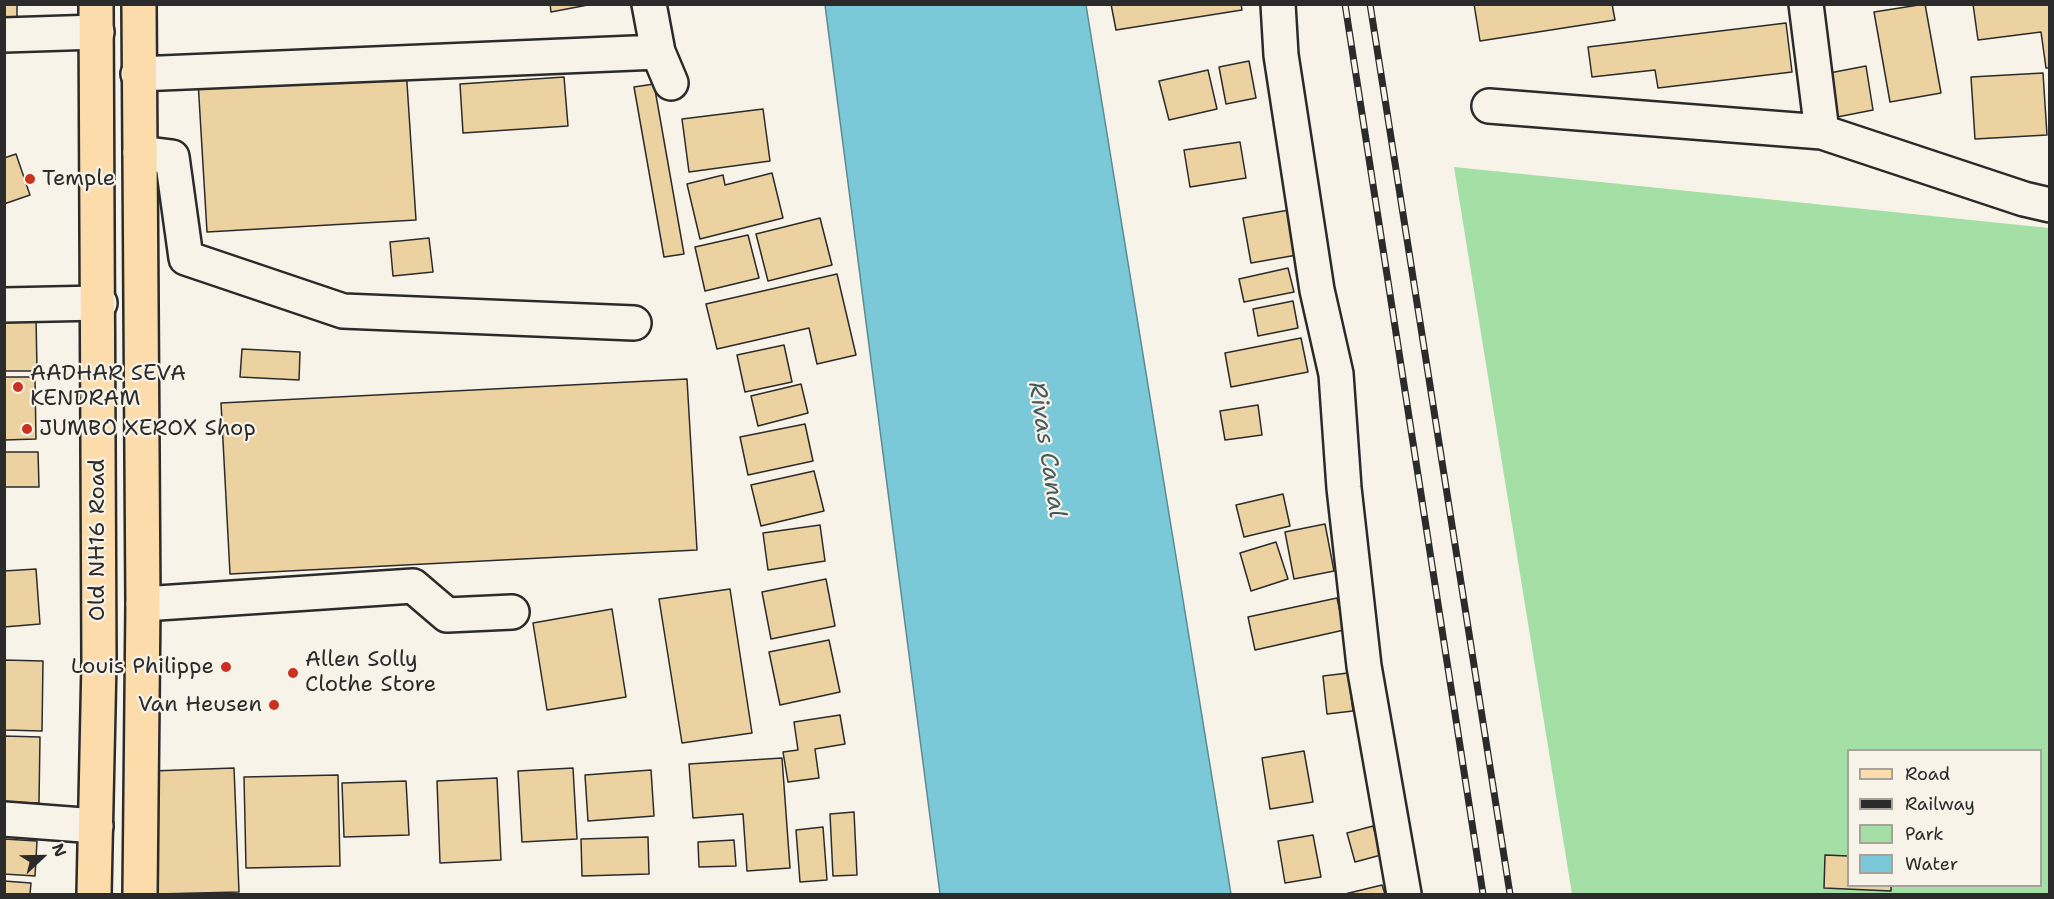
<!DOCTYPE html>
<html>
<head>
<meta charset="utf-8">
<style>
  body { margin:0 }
  #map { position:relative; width:2054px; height:899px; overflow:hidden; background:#f7f3e8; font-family:"Shantell Sans",sans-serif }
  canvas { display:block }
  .frame { position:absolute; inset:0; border:6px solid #2b2b2b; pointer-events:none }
  .legend { position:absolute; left:1847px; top:749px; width:195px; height:138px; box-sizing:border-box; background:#f7f3e8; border:2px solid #a5a39c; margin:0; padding:8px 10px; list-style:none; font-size:18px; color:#2b2b2b }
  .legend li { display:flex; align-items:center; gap:12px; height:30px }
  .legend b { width:30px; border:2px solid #a5a39c }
  .north { position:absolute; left:12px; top:827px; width:60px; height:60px; -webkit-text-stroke:4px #f7f3e8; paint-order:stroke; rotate:68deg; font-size:16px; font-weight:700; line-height:24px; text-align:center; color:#2b2b2b }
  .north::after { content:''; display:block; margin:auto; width:21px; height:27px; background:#2b2b2b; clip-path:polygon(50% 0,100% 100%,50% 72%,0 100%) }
</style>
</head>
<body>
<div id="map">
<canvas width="2054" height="899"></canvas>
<div class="frame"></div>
<ul class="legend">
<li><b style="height:8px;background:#fddcac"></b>Road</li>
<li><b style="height:8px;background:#2b2b2b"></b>Railway</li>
<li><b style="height:16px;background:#a4dfa5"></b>Park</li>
<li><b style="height:16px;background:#7bc9d8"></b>Water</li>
</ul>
<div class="north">N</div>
</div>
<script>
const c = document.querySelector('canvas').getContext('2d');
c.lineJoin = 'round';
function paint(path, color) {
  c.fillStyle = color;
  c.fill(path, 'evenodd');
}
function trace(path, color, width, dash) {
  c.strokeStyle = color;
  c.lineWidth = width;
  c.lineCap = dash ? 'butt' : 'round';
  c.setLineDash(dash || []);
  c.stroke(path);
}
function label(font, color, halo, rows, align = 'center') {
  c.font = font + ' "Shantell Sans",sans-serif';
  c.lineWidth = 4.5;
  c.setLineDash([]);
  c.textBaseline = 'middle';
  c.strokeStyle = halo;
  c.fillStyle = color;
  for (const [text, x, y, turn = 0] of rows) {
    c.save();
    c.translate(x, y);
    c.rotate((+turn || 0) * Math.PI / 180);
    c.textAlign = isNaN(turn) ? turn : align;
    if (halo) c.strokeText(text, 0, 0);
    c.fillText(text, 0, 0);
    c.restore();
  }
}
paint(new Path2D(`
  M1454,167L2049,228V894H1572ZM1848,750H2040V886H1848Z`), '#a4dfa5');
const water = new Path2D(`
  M825,5H1086L1231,894H940Z`);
paint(water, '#7bc9d8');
trace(water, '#5b8a93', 1.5);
const building = new Path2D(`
  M4,4H17V21H4Z
  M550,4H593L551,12Z
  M1111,4H1241L1242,10L1116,30Z
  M1474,4H1612L1615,20L1480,41Z
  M1925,4L1941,93L1890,102L1874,12Z
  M1973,4H2050V68H2046L2041,32L1978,40Z
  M1786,23L1792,72L1658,88L1655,70L1592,77L1588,47Z
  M1249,61L1256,98L1226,104L1219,67Z
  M1866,66L1873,110L1827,119L1819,75Z
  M406,68L416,220L207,232L198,81Z
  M1208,70L1217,109L1169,120L1159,81Z
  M2043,73L2047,135L1975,139L1971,77Z
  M564,77L568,126L463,133L460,84Z
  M654,84L684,254L664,257L634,87Z
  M763,109L770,161L689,172L682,119Z
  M1240,142L1246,178L1190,187L1184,150Z
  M16,154L30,195L4,204V158Z
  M772,173L783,218L700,239L687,184L723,175L725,185Z
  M1289,210L1297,255L1251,263L1243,218Z
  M820,218L832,265L768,281L756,234Z
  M748,235L759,278L705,291L695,247Z
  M429,238L433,272L393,276L390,242Z
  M1288,268L1294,292L1244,302L1239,279Z
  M837,274L856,355L817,364L809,328L717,349L706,304Z
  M1293,301L1298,328L1258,336L1253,309Z
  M4,316H36L37,371H4Z
  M1301,338L1308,372L1231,387L1225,353Z
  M784,345L792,382L745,392L737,355Z
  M242,349L300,352L299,380L240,377Z
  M4,377H35L36,439L4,440Z
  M687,379L697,550L230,574L221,403Z
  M801,384L808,413L758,426L751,396Z
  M1258,405L1262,435L1225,440L1220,411Z
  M805,424L813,461L748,475L740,437Z
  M4,452H38L39,487H4Z
  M814,471L824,511L761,526L751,485Z
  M1283,494L1290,526L1244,537L1236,505Z
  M1325,524L1334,571L1294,579L1285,532Z
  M820,525L825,561L768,570L763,533Z
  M1276,542L1288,579L1251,591L1240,553Z
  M36,569L40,624L4,627V571Z
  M826,579L835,626L771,639L762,592Z
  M730,589L752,733L682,743L659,599Z
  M1337,598L1344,630L1255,650L1248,617Z
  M612,609L626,697L547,710L533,623Z
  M829,640L840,692L780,705L769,652Z
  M4,660L43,661L42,731L4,730Z
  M1348,673L1353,711L1327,714L1323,676Z
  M840,715L845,744L815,749L819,778L788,782L783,752L798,750L794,722Z
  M4,736L40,737L39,803L4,802Z
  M1304,751L1313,802L1270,809L1262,758Z
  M782,758L790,868L747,871L743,814L693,818L689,764Z
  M234,768L239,892L157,894L152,771Z
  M573,768L577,839L522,842L518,771Z
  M651,770L654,816L588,821L585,775Z
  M338,775L340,866L246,868L244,777Z
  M497,778L501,860L440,863L437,781Z
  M406,781L409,835L344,837L342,783Z
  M854,812L857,875L833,876L830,814Z
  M1373,826L1381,855L1355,862L1347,833Z
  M823,827L827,880L800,882L796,830Z
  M1313,835L1321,877L1285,883L1278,841Z
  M648,837L649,874L582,876L581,839Z
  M4,839L37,841L35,876L4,874Z
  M734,840L736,866L699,867L698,842Z
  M1825,855L1848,856V886H1891V891L1824,888Z
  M4,881L31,883L30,894H4Z
  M1382,885L1385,894H1345Z`);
paint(building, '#ecd2a1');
trace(building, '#2b2b2b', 1.5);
const minor = new Path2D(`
  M649,4L658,52L671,83
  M1278,4L1281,55L1317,290L1336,374L1344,488L1364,666L1404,894
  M1806,4L1822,132
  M4,35L97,32
  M138,74L658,52
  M1489,106L1822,132L2024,199L2050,205
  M140,153L172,157L186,258L343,311L634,323
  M4,305L100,303
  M143,604L413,586L447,615L512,612
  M4,819L96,826`);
const major = new Path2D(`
  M139,4L143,604L140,894
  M94,894L99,662L96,4`);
trace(minor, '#2b2b2b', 38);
trace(major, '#2b2b2b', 38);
trace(minor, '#f7f3e8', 33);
trace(major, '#fddcac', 33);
const rail = new Path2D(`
  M1345,4L1483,894
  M1370,4L1510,894`);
trace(rail, '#2b2b2b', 7);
trace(rail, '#f7f3e8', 4.5, [14]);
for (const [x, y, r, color] of [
  [30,179,6,"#c8321e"],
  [18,387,6,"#c8321e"],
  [27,429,6,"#c8321e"],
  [226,667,6,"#c8321e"],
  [293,673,6,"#c8321e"],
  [274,705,6,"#c8321e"]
]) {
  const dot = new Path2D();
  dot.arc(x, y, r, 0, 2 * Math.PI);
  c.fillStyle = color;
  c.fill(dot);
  trace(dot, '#f7f3e8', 2);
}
label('22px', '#2b2b2b', '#f7f3e8', [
  ["Temple",42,179],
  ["AADHAR SEVA",30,374],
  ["KENDRAM",30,399],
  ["JUMBO XEROX Shop",39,429],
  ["Allen Solly",305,660],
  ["Clothe Store",305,685],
  ["Louis Philippe",214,667,"right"],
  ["Van Heusen",262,705,"right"]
], 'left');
label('22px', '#2b2b2b', '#f7f3e8', [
  ["Old NH16 Road",98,540,-90]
]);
label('italic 24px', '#435a5f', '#f7f3e8', [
  ["Rivas Canal",1046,450,81]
]);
</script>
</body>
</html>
